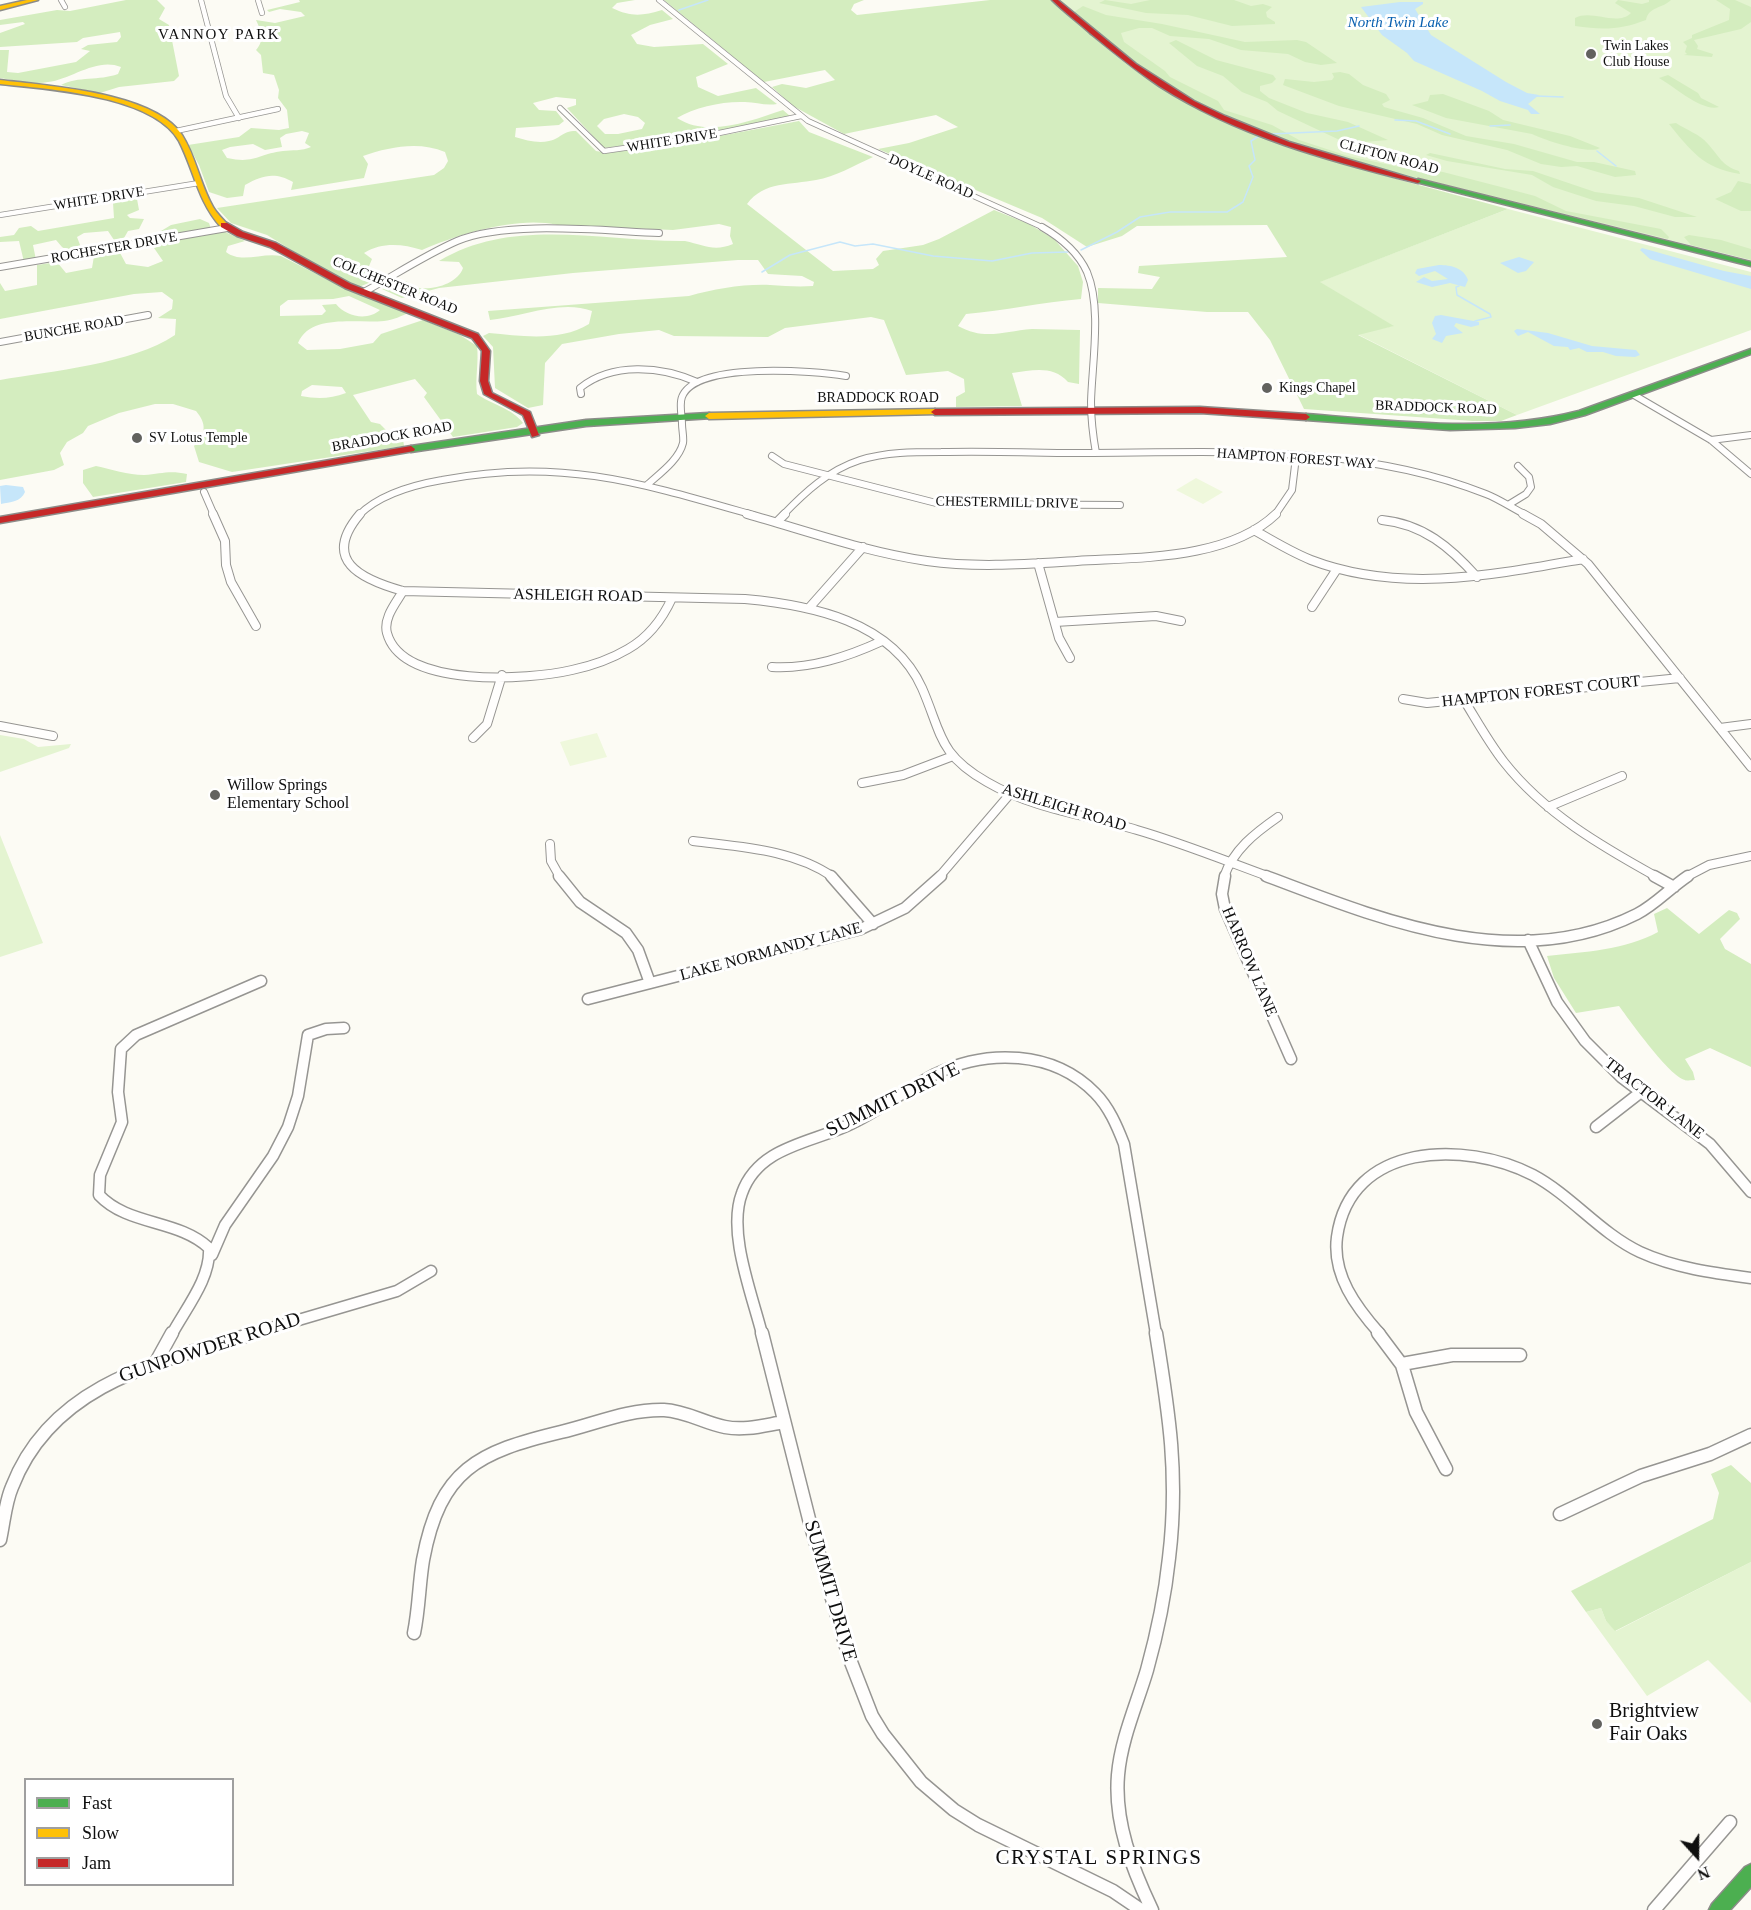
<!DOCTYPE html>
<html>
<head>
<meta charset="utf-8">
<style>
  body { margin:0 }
  #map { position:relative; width:1751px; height:1910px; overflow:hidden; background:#fcfbf4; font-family:"Times New Roman",serif }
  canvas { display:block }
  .legend { position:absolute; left:24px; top:1778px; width:210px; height:108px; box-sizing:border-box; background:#fff; border:2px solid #9f9f9f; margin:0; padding:8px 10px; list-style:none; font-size:18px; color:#0f0f0f }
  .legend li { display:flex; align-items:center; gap:12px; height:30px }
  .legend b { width:30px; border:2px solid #9f9f9f }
  .north { position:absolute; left:1667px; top:1826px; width:60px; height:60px; -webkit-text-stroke:4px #fff; paint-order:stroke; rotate:159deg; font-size:16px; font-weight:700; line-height:24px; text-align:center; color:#0f0f0f }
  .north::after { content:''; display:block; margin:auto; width:21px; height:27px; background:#0f0f0f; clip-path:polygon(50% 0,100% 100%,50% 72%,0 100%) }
</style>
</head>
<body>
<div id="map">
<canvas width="1751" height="1910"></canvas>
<ul class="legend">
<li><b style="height:8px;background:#4caf50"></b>Fast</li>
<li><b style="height:8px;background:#ffc107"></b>Slow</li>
<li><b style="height:8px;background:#c62828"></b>Jam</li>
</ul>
<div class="north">N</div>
</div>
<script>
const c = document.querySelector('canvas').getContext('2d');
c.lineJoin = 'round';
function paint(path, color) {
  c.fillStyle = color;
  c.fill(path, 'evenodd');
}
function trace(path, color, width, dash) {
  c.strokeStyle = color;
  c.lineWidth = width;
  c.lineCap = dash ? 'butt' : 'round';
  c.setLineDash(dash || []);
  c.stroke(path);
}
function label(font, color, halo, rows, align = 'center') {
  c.font = font + ' "Times New Roman",serif';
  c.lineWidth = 6;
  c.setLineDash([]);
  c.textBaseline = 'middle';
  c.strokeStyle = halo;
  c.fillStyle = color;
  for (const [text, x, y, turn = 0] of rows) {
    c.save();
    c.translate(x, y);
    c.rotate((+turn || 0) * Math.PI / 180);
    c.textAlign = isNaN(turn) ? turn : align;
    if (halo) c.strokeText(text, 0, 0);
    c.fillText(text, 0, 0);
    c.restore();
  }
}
paint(new Path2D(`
  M1060,0H1751V260L1379,169L1289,141L1216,111L1157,78Z
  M1508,209L1751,272V330L1517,415L1357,334L1393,326L1319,282Z
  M0,735L24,739L38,747L71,744L69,748L0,772Z
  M0,835L43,943L0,957Z
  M1751,1562V1703L1708,1660L1647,1696L1586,1612L1601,1608L1606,1621L1616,1631Z`), '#e4f4d1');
paint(new Path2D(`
  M126,0H157L165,8L159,19L169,25L179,76L174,81L119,87L100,93L61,85C78,76 99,81 118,74L121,67C97,57 72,79 48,82C33,85 15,80 0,78V50H9L7,72L18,73L76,62L90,51L81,49L88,45L117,42L121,37L120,32L83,38L77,42L0,47V33L25,24L23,22L0,25V20L57,10L70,11Z
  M299,0H635L617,3L612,8C631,17 642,16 662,10L673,19L650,25L631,35L637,44L654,47L703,44L728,64L696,77L698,87L718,96L756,88L777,104C765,106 756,102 745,102C723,101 695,107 677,118C708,138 750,121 783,110L790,116L694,136L604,148L567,108L576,105V99L556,97L533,103L539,110L556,111L564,121L559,125L516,128L515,137C526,140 538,144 549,141C561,139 561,131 576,131L596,151L608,153L725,135L799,121L809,132L873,157C855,165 835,177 816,180C791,185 764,181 747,204L833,271L873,269L879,265L876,259L883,251L923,245L939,239L994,210L1029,224L1054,239L1078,266L1083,282L1081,299C1042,302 1004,311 966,314L958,326C985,341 1004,331 1032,329C1048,329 1064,330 1080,330L1079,384L1068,382C1053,365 1033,370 1012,373L1022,406L956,407V397L965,392L964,379L948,371L906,375L884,320L871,317L785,328L768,337L674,336L659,330L619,334L562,344L545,363L543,405L528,408L495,388L493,347L483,336L489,333C521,336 560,342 589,324L592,311C561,299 521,317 490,320L488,311L689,296C715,289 742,284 770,285C785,286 798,287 813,286L814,282L802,276L768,274L758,260H738L573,273L439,288L402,298L382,289L406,281C410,283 415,288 420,288C435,290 458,283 463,268L459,262L439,261C513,216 604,242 685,241C704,245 714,252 733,244L730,236L731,227L719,224L673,230L557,225C518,216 459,234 422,250C402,244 382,242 364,253L372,259L367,271L378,279L359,287L342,281L267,235L231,223L217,208L434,175L444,168L448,161L445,152C419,141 389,147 363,156L368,164L364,178L291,190L293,182C275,172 263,175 245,185L243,196L227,198L209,192L199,165L188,145L239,137L251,128L279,130L289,128L287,110L278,98L279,90L274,75L263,73L261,55L256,50C265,40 261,31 256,20L275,23L305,16L301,12L280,9L269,12L267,10L300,2ZM624,114L638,117L645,123L642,129L618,134H605L597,126L604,119ZM302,131L309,133L305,143L311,147C302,151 292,150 283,151C258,154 255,164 227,158L222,150L230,147L253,144L265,150L282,147L280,138L286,134Z
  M664,0H864L854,4L851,10L857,15L990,0H1052C1080,24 1108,52 1139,73C1250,147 1382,174 1508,209L1320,282L1394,326L1358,335L1517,415L1501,421H1473L1304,409L1270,340L1248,312H1207L1098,303V288L1152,289L1160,277L1138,273L1139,266L1287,257L1267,225L1137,226L1122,236L1087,247L1042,218L878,149L909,143L958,127L936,115L844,134L793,106L772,87L782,84L806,88L835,80L825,70L764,82Z
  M1105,0L1131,4L1150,0H1234L1251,6L1263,4L1272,7L1266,12L1267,17L1275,22V24L1232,26L1188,15L1146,13L1099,3Z
  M1618,0L1642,4L1649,2V0H1671C1662,9 1649,6 1646,20C1620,30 1602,30 1575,26V18C1592,9 1617,27 1631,13L1615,3Z
  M1716,0H1735L1751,7V22L1741,29L1694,40L1698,46L1697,49L1713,54L1712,57L1684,55L1687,54L1685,52L1687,46L1683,42L1692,38V35L1729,20L1730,9Z
  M1083,6L1106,15L1162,24L1245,42L1297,40L1306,42L1337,63L1321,65L1305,62L1288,54L1241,50L1209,39L1170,36L1152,28H1139L1121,33L1124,42L1165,71L1170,77L1218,101L1224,110L1272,125L1299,140L1348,156L1404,168L1443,172L1501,187L1535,196L1566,211L1661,229L1669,237L1668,239C1595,221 1521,203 1448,185C1356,163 1261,140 1179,91C1140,69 1108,40 1074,12Z
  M1176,40L1216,60L1273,75L1276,79L1272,83L1260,86V91L1269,98L1307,113L1348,122L1388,140L1364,142L1357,145L1346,143L1278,111L1267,102L1242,92L1223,76L1197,66L1169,43Z
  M1340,72L1349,74L1363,85L1386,94L1390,100L1382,104L1384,107L1423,118L1466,136L1514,144L1577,162H1594L1635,171L1636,175L1615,177L1577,166L1561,167L1541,164L1507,150L1442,135L1417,124L1339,106L1283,85L1285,79L1314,82L1332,80L1334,77L1332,73Z
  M1668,75L1698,93L1701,98L1719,107C1702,112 1675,87 1659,78Z
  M1443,94L1489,111L1503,120L1570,136L1600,148C1589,155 1544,140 1532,134L1446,118L1412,105L1428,101L1430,95Z
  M1676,123C1686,130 1700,134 1708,144C1719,156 1722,166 1739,171L1740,174C1703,168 1691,151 1669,124Z
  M1430,153L1505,169L1533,171L1595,192L1639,198L1697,217H1675L1634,206L1596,201L1553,187L1532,175L1447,161L1426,155Z
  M1738,181L1751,184V211H1741L1715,199L1731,192Z
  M137,199L139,210L127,215L130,218L144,219L139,229L128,231L124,238L114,240L108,231L84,233L77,237L82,250L71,253L62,247L56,240L33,245L36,260L24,262L19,241L0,242V237L14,235L19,228L31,226L38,231L114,218L113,203Z
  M200,219L209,223L211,229L162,237L161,231L171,225Z
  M223,231L245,241L228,246L226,252C241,264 263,252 281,256L340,286L410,312C402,316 393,320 384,321C357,324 311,313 298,343L307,350L340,349L373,343L381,334L423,320L460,335L477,346C479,362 475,377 477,394C492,405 512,408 523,423L517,427L453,437L424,397L427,393L415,379L353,395L371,422L380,424L389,433L385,438L403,439L404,446L232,472L199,462L194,446C206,434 207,424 196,411L173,404H155L119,413L88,426L83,433L67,442L60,453L64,465L54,470L0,480V380C51,371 132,364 175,335L176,319L158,318L172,309L173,300L162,292L134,294L0,319V283L5,291L37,285V265L57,262L66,273L92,268L94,256L119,251L126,264L148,267L163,261L154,248L156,243ZM349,296L380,310C368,321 346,317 336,304L322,305L326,311L322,315L280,316V306L288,300L333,299ZM312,385L342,387L346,393C330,399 317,399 301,396L302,391Z
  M1689,235L1721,240L1751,249V260L1691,245L1684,237Z
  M96,466C111,469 128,475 144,475C161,474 169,470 187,474L186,482L93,497L83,483V470Z
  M1667,908L1699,934L1729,910L1737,913L1740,919L1720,939L1725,949L1751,964V1067L1710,1048L1685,1059L1693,1072L1695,1080C1694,1080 1686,1081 1685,1080C1670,1077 1630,1021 1619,1006L1576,1013L1554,978L1547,956C1584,952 1625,950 1658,932L1654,914Z
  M1731,1465L1751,1483V1562L1615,1631L1606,1621L1601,1608L1586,1612L1571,1591L1713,1519L1719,1493L1711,1474Z`), '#d4edbf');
paint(new Path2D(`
  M1196,478L1223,492L1203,504L1176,490Z
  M597,733L607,757L570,766L560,742Z`), '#eff8dc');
paint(new Path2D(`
  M1400,2H1423V4L1415,9L1431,35L1506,82L1527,93L1539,95L1528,104L1540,114H1531L1528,110L1500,101L1482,91L1414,61L1407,53L1382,35L1361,7Z
  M1642,248L1724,271L1751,276V289L1650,259L1640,250Z
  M1519,257L1534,262L1526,271L1518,273L1500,263Z
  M1439,265C1451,265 1464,268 1468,280L1465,287L1450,283L1432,287L1416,282L1424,277L1432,281L1448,279L1435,271L1419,276L1415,273L1417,269Z
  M1441,315L1479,322V325L1471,327L1456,323L1454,326L1463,333L1446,336L1442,343L1432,339L1436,334L1432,323L1435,316Z
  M1517,329L1548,333L1592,346L1636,350L1640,355L1635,357L1616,356L1603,352H1587L1579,348L1570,350L1568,347L1554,346L1528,332L1518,336L1514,331Z
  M6,485L23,487L25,492C21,502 10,502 1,504L0,486Z`), '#c6e6fa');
trace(new Path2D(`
  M679,10L708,0
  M1536,96L1563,97
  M1395,120L1416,121L1450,134
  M1490,126L1510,125
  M1271,134L1337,131L1359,126
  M1597,151L1616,166
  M1081,250L1117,232L1140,217L1170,212H1227L1243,202L1253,177L1249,166L1255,160L1251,141L1259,136
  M762,272L790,255L840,242L855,246L873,244L933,256L992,261L1032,253L1068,252
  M1459,286L1456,287L1457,295L1490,314L1491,317L1475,321`), '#c6e6fa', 1.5);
const streetFar4 = new Path2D(`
  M61,0L65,7
  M201,0L226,96L239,118
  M258,0L262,13
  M659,0L808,121L1044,228
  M560,108L604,151L700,137L801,116
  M176,131L278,109
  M0,215L199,183`);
const streetFar3 = new Path2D(`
  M1042,227C1061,238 1078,252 1087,272C1102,308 1092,363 1091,402C1091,419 1093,436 1096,453
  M0,267L227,228
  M364,292C395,275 425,255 457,241C507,220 604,231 659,233
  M0,342L148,315
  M581,394L580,388C612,362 661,366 697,382
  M1634,395L1711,440L1751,474
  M1711,440L1751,435
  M772,456L784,464L940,504L1120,505
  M647,485C659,474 679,460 683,443C684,438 682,430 682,424C682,416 679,404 682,397C695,361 815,371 846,376
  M204,492L214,515
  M1508,505L1526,494L1531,487L1529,477L1518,466
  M359,515C380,494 413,485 442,480C559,457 642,483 753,515
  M783,515C805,492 829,470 860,460C886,452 913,452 941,452C980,451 1019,452 1059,453C1201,454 1351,440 1486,494C1499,499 1512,508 1526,515
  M1275,515L1292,490L1296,457`);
const streetFar2 = new Path2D(`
  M213,514L225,541L226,565L231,582L256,626
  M360,514C321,560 360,579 403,591L745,599C811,605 892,621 922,688C942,734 938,754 987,782C1033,809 1087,815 1137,830C1182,843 1226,861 1270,877
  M747,514C807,531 866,552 927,561C977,568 1027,564 1077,561C1139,557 1228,560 1276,514
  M1523,514L1541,524L1588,564L1751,767
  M1382,520C1423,524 1450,547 1477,577
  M777,522L785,514
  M1254,530C1273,541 1291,552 1311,560C1400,594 1493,575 1583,559
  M1038,563L1059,638L1070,658
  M403,591C396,603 383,618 387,633C402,689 529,680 572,670C591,666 611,659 628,649C649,637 662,620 672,598
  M1312,607L1337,569
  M809,608L863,547
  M1055,622L1156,616L1181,621
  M772,667C811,669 847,657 882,641
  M1403,699L1427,703L1680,678
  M1464,700C1477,721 1489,743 1504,762C1544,813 1601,846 1657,877
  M0,726L53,736
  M1720,728L1751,724
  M473,738L487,724L502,675
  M862,783L903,775L953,756
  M1548,807L1622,776
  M693,841C739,847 793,849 833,877
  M550,844L551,861L560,877
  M939,877L1010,794
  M1224,877C1233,850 1255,833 1278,817
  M1686,877L1709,865L1751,856`);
const streetFar1 = new Path2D(`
  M559,876L580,902L626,933L638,950L650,983
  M831,876L873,924
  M1225,876L1222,894L1225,909L1291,1059
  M1266,876C1382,920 1516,975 1637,914C1656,904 1670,888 1688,876
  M1654,876L1674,887
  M1528,940L1557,1002L1585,1041L1621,1077L1710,1144L1751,1192
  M588,999L861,929L905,908L941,876
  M1596,1127L1641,1092
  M212,1255L225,1225L273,1156L288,1127L298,1096L308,1035L326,1029L344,1028
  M172,1334C186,1308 211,1278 209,1248C178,1219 128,1226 99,1195L100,1175L122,1122L118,1092L121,1049L136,1035L261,981
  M251,1334L397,1291L431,1271
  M762,1334C752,1294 727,1232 742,1193C759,1145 814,1143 853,1123C882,1109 907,1089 935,1074C987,1049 1053,1050 1095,1093C1109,1107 1117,1126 1124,1144L1156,1334
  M1380,1334C1356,1307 1332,1275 1337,1237C1350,1142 1465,1140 1533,1175C1572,1196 1600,1233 1640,1252C1675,1268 1713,1273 1751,1278`);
const street = new Path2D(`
  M762,1333L810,1523L849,1657L872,1716L883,1734L921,1782L954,1810L978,1825L1113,1891L1141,1910
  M1378,1333L1402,1365L1416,1412L1446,1469
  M156,1362L172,1333
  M1402,1364L1452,1355H1520
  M1560,1514L1641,1476L1710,1454L1751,1435
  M0,1540C4,1522 5,1503 12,1487C52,1383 160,1361 256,1333
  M414,1633C419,1609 419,1584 423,1560C440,1469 478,1452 561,1432C595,1424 628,1409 664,1410C686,1411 704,1423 725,1427C745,1431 765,1425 784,1422
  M1152,1910C1132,1868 1114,1822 1118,1775C1121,1739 1137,1704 1147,1670C1157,1634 1165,1596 1169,1558C1179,1476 1169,1413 1156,1333
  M1654,1910L1730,1822`);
const fast = new Path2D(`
  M1418,179L1751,262V266L1416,182L1415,181Z
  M1751,349V354L1585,415L1550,424L1515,428L1450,430L1306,420L1302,417L1306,414C1397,421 1490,434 1579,411Z
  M709,413L712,414V418L586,426L411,452L407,449L411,446L586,420Z
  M1751,1864V1887L1730,1910H1709L1712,1904L1745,1867Z`);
const slow = new Path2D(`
  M27,0H38L0,10V6Z
  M0,80C47,86 154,92 182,135C196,157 200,184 213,207C217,214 223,219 228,225L221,227C198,202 194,170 179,141C153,95 47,89 0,84Z
  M935,409L939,412L938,414L709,419L705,416L709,413Z`);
const jam = new Path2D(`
  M1052,0H1058L1136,64L1194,101L1225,116L1289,142L1421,181L1418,183C1329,161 1237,136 1159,86C1135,70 1112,51 1090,33C1078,22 1064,12 1052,0Z
  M221,223H227L243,232L276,243L351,284L478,334L490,351L488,381L492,393L530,412L539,435L532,437L523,415L484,394L480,381L482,351L472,338L345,288L270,247L237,236L221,227Z
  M1200,407L1306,414L1310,417L1306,420L1200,413L935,415L931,412L935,409Z
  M411,446L415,449L414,451L0,523V517Z`);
trace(streetFar4, '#969592', 6);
trace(streetFar3, '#969592', 8);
trace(streetFar2, '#969592', 10);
trace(streetFar1, '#969592', 13);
trace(street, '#969592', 15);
trace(fast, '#8c8c89', 3);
trace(slow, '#8c8c89', 3);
trace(jam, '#8c8c89', 3);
trace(streetFar4, '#fffefd', 4.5);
trace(streetFar3, '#fffefd', 6);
trace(streetFar2, '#fffefd', 8);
trace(streetFar1, '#fffefd', 10);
trace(street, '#fffefd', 12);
paint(fast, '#4caf50');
paint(slow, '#ffc107');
paint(jam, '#c62828');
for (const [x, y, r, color] of [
  [1591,54,6,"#62625f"],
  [1267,388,6,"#62625f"],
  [137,438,6,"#62625f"],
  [215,795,6,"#62625f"],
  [1597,1724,6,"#62625f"]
]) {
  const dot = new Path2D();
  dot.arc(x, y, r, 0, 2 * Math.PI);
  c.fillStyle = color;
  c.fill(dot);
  trace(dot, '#fff', 2);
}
label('14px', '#0f0f0f', '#fff', [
  ["Twin Lakes",1603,46],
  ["Club House",1603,62],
  ["Kings Chapel",1279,388],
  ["SV Lotus Temple",149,438]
], 'left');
label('14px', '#0f0f0f', '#fff', [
  ["WHITE DRIVE",672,141,-9],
  ["CLIFTON ROAD",1389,157,15],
  ["DOYLE ROAD",931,177,24],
  ["WHITE DRIVE",99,199,-9],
  ["ROCHESTER DRIVE",114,248,-10],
  ["COLCHESTER ROAD",395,286,22],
  ["BUNCHE ROAD",74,329,-10],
  ["BRADDOCK ROAD",878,398],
  ["BRADDOCK ROAD",1436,408,2],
  ["BRADDOCK ROAD",392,437,-10],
  ["HAMPTON FOREST WAY",1296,459,4],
  ["CHESTERMILL DRIVE",1007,503,1]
]);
label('italic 15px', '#0960b0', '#fff', [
  ["North Twin Lake",1398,23]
]);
c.letterSpacing = '1.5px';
label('15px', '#0f0f0f', '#fff', [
  ["VANNOY PARK",219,35]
]);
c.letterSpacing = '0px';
label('16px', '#0f0f0f', '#fff', [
  ["ASHLEIGH ROAD",578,596,1],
  ["HAMPTON FOREST COURT",1541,692,-6],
  ["ASHLEIGH ROAD",1064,808,17],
  ["LAKE NORMANDY LANE",771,952,-15],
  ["HARROW LANE",1249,962,67],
  ["TRACTOR LANE",1654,1099,38]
]);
label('16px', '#0f0f0f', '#fff', [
  ["Willow Springs",227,786],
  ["Elementary School",227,804]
], 'left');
label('20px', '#0f0f0f', '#fff', [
  ["SUMMIT DRIVE",893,1100,-26],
  ["GUNPOWDER ROAD",210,1348,-18],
  ["SUMMIT DRIVE",830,1591,74]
]);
label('20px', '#0f0f0f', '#fff', [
  ["Brightview",1609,1712],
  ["Fair Oaks",1609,1735]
], 'left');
c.letterSpacing = '1.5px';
label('21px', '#0f0f0f', '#fff', [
  ["CRYSTAL SPRINGS",1099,1858]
]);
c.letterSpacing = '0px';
</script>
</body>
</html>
